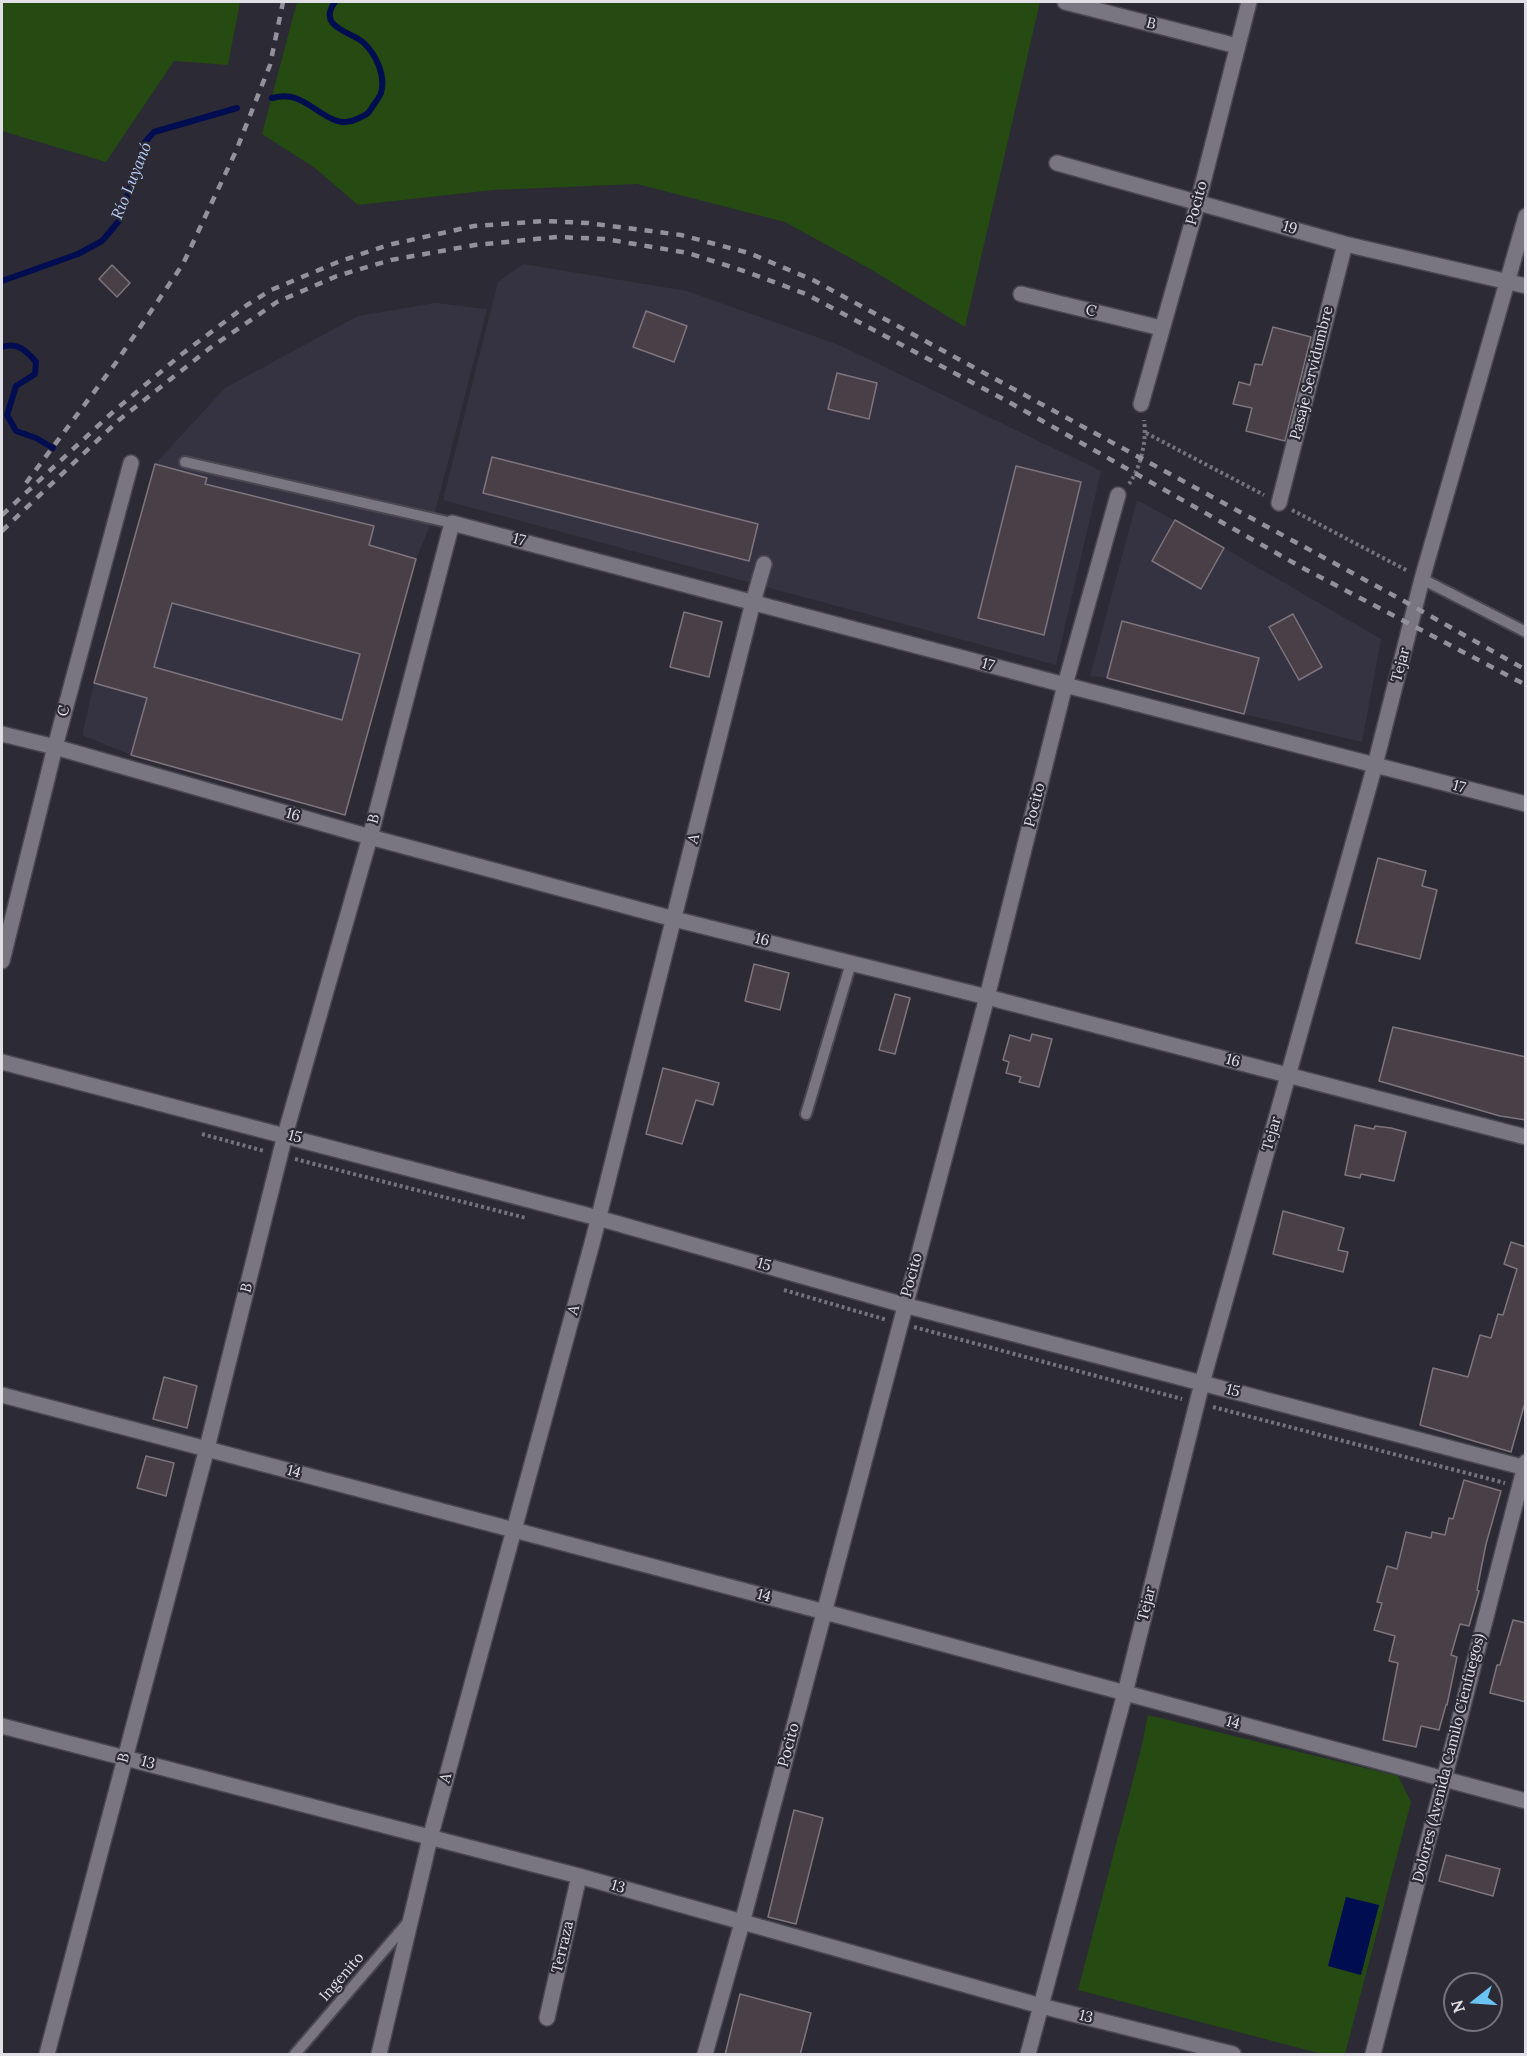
<!DOCTYPE html>
<html>
<head>
<meta charset="utf-8">
<style>
  body { margin:0 }
  #map { position:relative; width:1527px; height:2056px; overflow:hidden; background:#2c2a34; font-family:Lora,serif }
  canvas { display:block }
  .frame { position:absolute; inset:0; border:3px solid #e0dfe6; pointer-events:none }
  .north { position:absolute; left:1443px; top:1972px; width:60px; height:60px; box-sizing:border-box; background:#2c2a34; border:2px solid #74727b; border-radius:50%; rotate:253deg; font-size:16px; font-weight:700; line-height:24px; text-align:center; color:#e0dfe6 }
  .north::after { content:''; display:block; margin:auto; width:21px; height:27px; background:#6ac3f1; clip-path:polygon(50% 0,100% 100%,50% 72%,0 100%) }
</style>
</head>
<body>
<div id="map">
<canvas width="1527" height="2056"></canvas>
<div class="frame"></div>
<div class="north">N</div>
</div>
<script>
const c = document.querySelector('canvas').getContext('2d');
c.lineJoin = 'round';
function paint(path, color) {
  c.fillStyle = color;
  c.fill(path, 'evenodd');
}
function trace(path, color, width, dash) {
  c.strokeStyle = color;
  c.lineWidth = width;
  c.lineCap = dash ? 'butt' : 'round';
  c.setLineDash(dash || []);
  c.stroke(path);
}
function label(font, color, halo, rows, align = 'center') {
  c.font = font + ' Lora,serif';
  c.lineWidth = 4.5;
  c.setLineDash([]);
  c.textBaseline = 'middle';
  c.strokeStyle = halo;
  c.fillStyle = color;
  for (const [text, x, y, turn = 0] of rows) {
    c.save();
    c.translate(x, y);
    c.rotate((+turn || 0) * Math.PI / 180);
    c.textAlign = isNaN(turn) ? turn : align;
    if (halo) c.strokeText(text, 0, 0);
    c.fillText(text, 0, 0);
    c.restore();
  }
}
paint(new Path2D(`
  M523,264L687,291L839,345L1101,471L1056,665L443,500L498,282Z
  M435,303L487,309L434,516L416,559L345,815L131,755L82,735L94,683L155,464L225,388L358,316Z
  M1137,500L1224,548L1381,639L1362,742L1244,714L1107,678L1090,676Z`), '#353342');
paint(new Path2D(`
  M2,2H240L228,65L174,61L106,162L2,131Z
  M297,2H1040L965,327L872,270L785,222L637,184L493,190L358,205L315,168L262,134Z
  M1148,1715L1398,1776L1411,1802L1345,2054H1322L1078,1990L1141,1749Z`), '#254a12');
paint(new Path2D(`
  M1346,1897L1379,1905L1361,1975L1328,1966Z`), '#000d51');
trace(new Path2D(`
  M272,98C280,96 287,95 295,98C315,104 334,131 357,119C363,116 368,115 371,109C374,104 379,98 381,93C386,75 376,55 364,43C353,32 316,28 335,2
  M2,281L78,254L102,241L119,221L145,142L154,132L237,108
  M2,347C17,342 26,350 36,362L35,374L16,386L7,415L16,431L36,438L53,448`), '#000d51', 6);
const building = new Path2D(`
  M112,265L130,283L117,297L99,279Z
  M646,311L687,326L674,362L633,347Z
  M1273,327L1311,337L1285,441L1246,431L1252,408L1233,404L1239,382L1250,385L1255,364L1262,365Z
  M837,373L877,383L869,419L828,409Z
  M492,457L758,524L749,561L483,493Z
  M155,464L207,478L205,484L374,526L369,545L416,559L345,815L131,755L147,698L94,683ZM172,603L360,654L342,720L154,667Z
  M1016,466L1081,482L1044,635L978,618Z
  M1175,520L1224,548L1201,589L1152,561Z
  M684,612L722,622L709,677L670,667Z
  M1293,614L1322,667L1299,680L1269,627Z
  M1122,621L1259,658L1244,714L1107,678Z
  M1378,858L1426,871L1422,886L1437,890L1420,959L1356,943Z
  M754,964L789,973L780,1010L745,1001Z
  M895,994L910,998L895,1054L879,1050Z
  M1393,1027L1526,1057V1120L1500,1116L1379,1081Z
  M1032,1034L1052,1039L1039,1087L1019,1082L1021,1077L1006,1073L1009,1062L1003,1060L1010,1035L1030,1041Z
  M663,1068L719,1083L713,1105L696,1100L682,1144L646,1134Z
  M1355,1125L1374,1129L1375,1126L1391,1128L1406,1132L1394,1181L1361,1174L1360,1178L1345,1175Z
  M1283,1211L1344,1228L1338,1250L1348,1252L1343,1272L1273,1254Z
  M1511,1242L1526,1247V1399L1511,1452L1420,1425L1433,1368L1468,1377L1480,1335L1491,1338L1498,1314L1503,1315L1517,1269L1504,1264Z
  M164,1377L197,1386L187,1428L153,1419Z
  M146,1456L174,1463L166,1496L137,1488Z
  M1464,1480L1501,1491L1486,1544L1477,1590L1479,1591L1469,1626L1460,1624L1451,1655L1457,1657L1447,1705H1446L1439,1730L1421,1726L1416,1747L1383,1740L1398,1663L1389,1661L1395,1636L1374,1630L1382,1603L1377,1602L1387,1566L1397,1569L1406,1532L1431,1538L1432,1532L1445,1535L1449,1518L1453,1519Z
  M1513,1620L1526,1623V1702L1490,1693L1497,1665H1500Z
  M794,1810L823,1818L796,1924L768,1917Z
  M1446,1855L1500,1869L1493,1896L1439,1881Z
  M740,1994L811,2013L800,2055H725Z`);
paint(building, '#483f47');
trace(building, '#7e747e', 1.5);
const service = new Path2D(`
  M185,462L452,523
  M1422,579L1526,632
  M806,1114L851,963
  M295,2054L410,1920`);
const minor = new Path2D(`
  M1065,2L1237,46
  M1057,163L1345,244L1526,286
  M1021,294L1161,328
  M1141,404L1198,202L1249,2
  M1279,503L1345,244
  M2,734L55,747L370,837L452,523L1065,685L1526,804
  M2,961L55,747L131,463
  M2,1062L598,1218L904,1305L1526,1468
  M2,1395L825,1612L1526,1801
  M2,1726L579,1876L1041,2006L1233,2054
  M547,2018L579,1876
  M379,2054L430,1838L594,1236L753,602L764,564
  M705,2054L742,1923L987,997L1065,685L1118,495
  M1028,2054L1125,1693L1202,1383L1375,765L1422,579L1526,216`);
const tertiary = new Path2D(`
  M47,2054L207,1448L285,1135L370,837L674,919L987,997L1526,1137`);
const secondary = new Path2D(`
  M1373,2054L1526,1462`);
trace(service, '#494750', 14);
trace(minor, '#494750', 18);
trace(tertiary, '#494750', 18);
trace(secondary, '#494750', 18);
trace(new Path2D(`
  M1146,433L1264,495
  M1129,484C1141,467 1147,440 1144,420
  M1292,510L1408,571
  M202,1134L264,1151
  M295,1159L526,1218
  M784,1290L887,1320
  M914,1327L1182,1399
  M1213,1407L1505,1483`), '#75737c', 4, [3, 3]);
trace(service, '#797682', 10);
trace(minor, '#797682', 15);
trace(tertiary, '#797682', 15);
trace(secondary, '#797682', 15);
trace(new Path2D(`
  M26,483L115,364L183,264L236,151L270,65L283,2
  M2,515L114,411L182,354L247,305L271,290L338,262L388,245L474,226L545,221L588,223L681,235L749,253L813,280L1402,600L1526,670
  M2,531L119,420L210,348L277,302L337,276L391,260L475,245L557,237L605,239L688,253L747,272L806,294L1007,401L1301,567L1526,685`), '#93919a', 4.5, [8, 8]);
label('15px', '#e0dfe6', '#2c2a34', [
  ["B",1151,24,14],
  ["Pocito",1197,203,-75],
  ["19",1290,228,16],
  ["C",1091,311,14],
  ["Pasaje Servidumbre",1312,373,-76],
  ["17",519,540,15],
  ["17",988,665,15],
  ["Tejar",1401,665,-75],
  ["C",64,711,-75],
  ["17",1459,787,15],
  ["Pocito",1035,805,-76],
  ["16",293,815,16],
  ["B",374,819,-75],
  ["A",694,839,-76],
  ["16",762,940,14],
  ["16",1233,1061,15],
  ["Tejar",1272,1134,-74],
  ["15",295,1137,15],
  ["15",764,1265,16],
  ["Pocito",912,1275,-75],
  ["B",247,1288,-76],
  ["A",574,1310,-74],
  ["15",1233,1391,15],
  ["14",294,1472,15],
  ["14",764,1596,15],
  ["Tejar",1147,1604,-76],
  ["14",1233,1723,15],
  ["Pocito",789,1745,-75],
  ["B",124,1758,-75],
  ["Dolores (Avenida Camilo Cienfuegos)",1449,1758,-76],
  ["13",148,1763,15],
  ["A",446,1778,-75],
  ["13",618,1887,16],
  ["Terraza",563,1947,-77],
  ["Ingenito",342,1977,-49],
  ["13",1086,2017,14]
]);
label('italic 16px', '#b5cbf3', '#2c2a34', [
  ["Río Luyanó",132,181,-68]
]);
</script>
</body>
</html>
